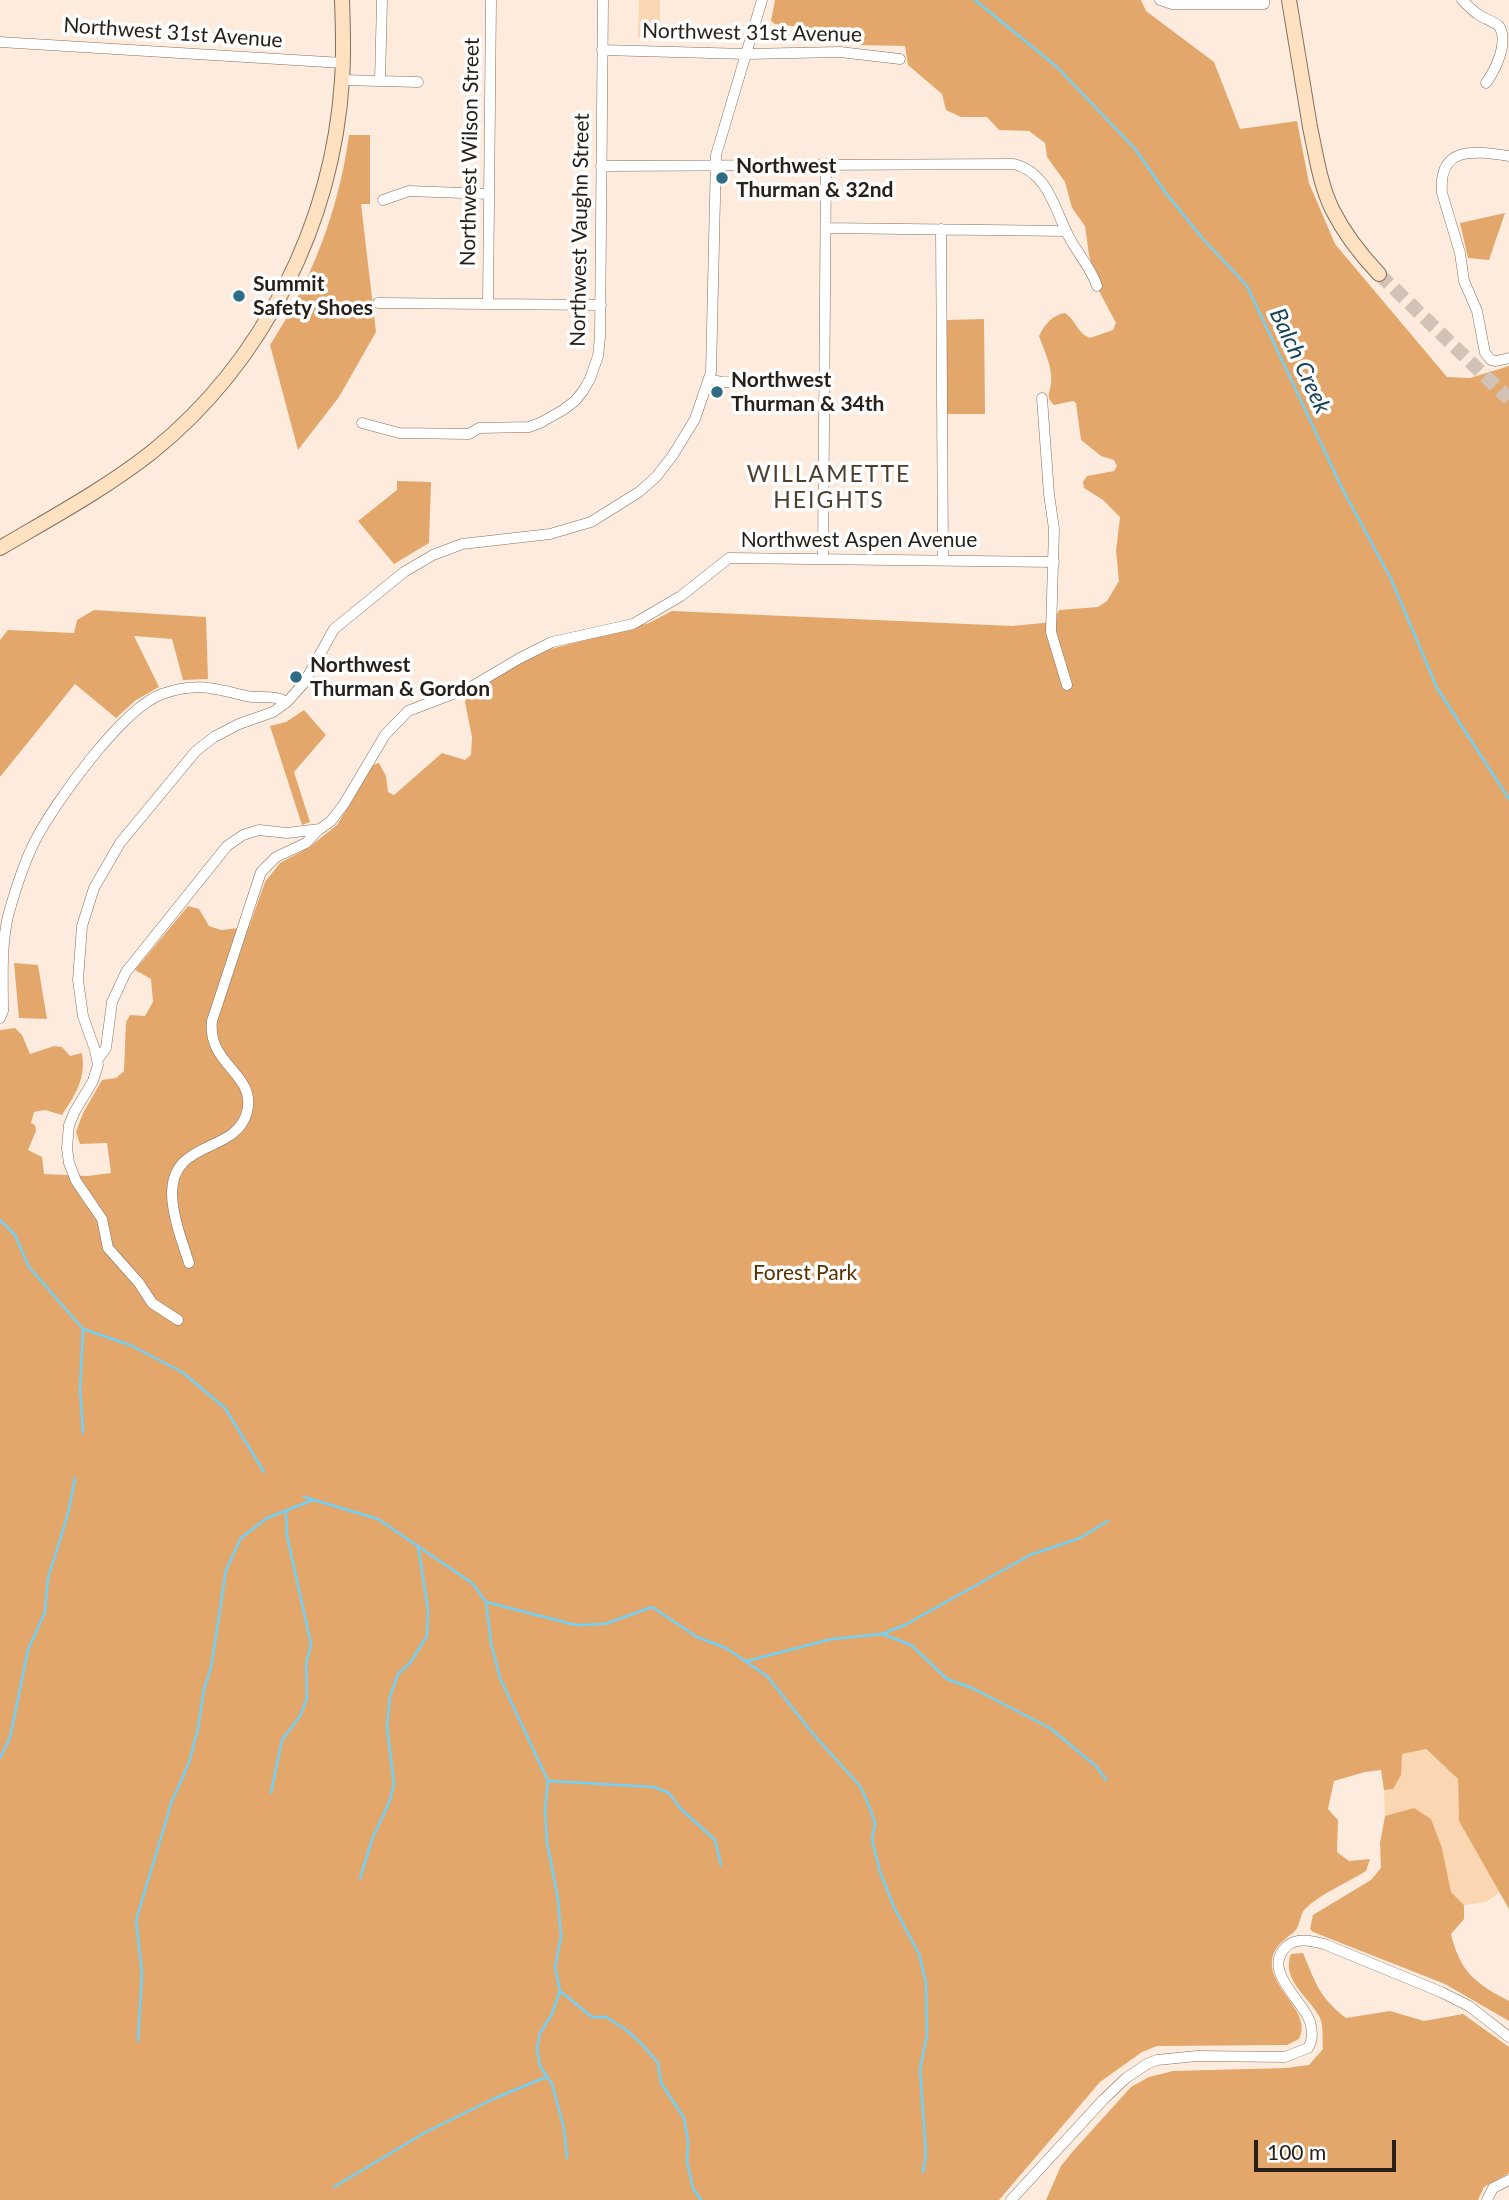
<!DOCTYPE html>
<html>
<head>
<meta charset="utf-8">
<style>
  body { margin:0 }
  #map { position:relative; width:1509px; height:2200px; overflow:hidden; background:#fdecdd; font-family:Lato,sans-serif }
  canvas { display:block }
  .scale { position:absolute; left:1254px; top:2140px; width:142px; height:32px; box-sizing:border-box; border:4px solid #28211a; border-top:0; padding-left:9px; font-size:21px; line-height:24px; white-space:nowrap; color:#28211a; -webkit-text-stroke:5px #fff; paint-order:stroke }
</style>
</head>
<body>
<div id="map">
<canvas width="1509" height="2200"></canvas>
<div class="scale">100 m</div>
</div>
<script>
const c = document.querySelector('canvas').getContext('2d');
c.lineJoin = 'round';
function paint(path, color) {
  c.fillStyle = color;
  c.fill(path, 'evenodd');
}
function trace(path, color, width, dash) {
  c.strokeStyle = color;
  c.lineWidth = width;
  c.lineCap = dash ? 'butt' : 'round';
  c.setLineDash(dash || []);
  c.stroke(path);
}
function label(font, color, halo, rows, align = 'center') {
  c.font = font + ' Lato,sans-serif';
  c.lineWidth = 7;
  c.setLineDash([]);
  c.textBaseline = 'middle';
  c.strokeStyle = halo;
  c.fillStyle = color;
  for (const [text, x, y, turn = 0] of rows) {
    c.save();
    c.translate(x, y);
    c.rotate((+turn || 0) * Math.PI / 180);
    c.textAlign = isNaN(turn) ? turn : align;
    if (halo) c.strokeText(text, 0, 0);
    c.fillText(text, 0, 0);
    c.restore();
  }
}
paint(new Path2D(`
  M639,0H660V37H638Z
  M1425,1749L1458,1779L1459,1821L1500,1892L1486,1902L1464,1905L1451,1892L1442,1848L1414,1808L1385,1816L1384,1790L1393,1789L1402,1754Z`), '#fbd6b3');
paint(new Path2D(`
  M775,0H1141L1146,11L1214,62L1240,129L1297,121L1309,183L1335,244L1447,377L1470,378L1509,366V1909L1459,1821L1458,1779L1426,1749L1402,1754L1401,1775L1393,1789L1384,1790L1381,1770L1365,1772L1334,1781L1328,1809L1338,1820L1337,1852L1349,1861L1370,1859L1366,1871C1347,1883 1322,1893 1306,1908C1299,1914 1301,1926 1294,1932C1282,1942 1271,1948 1272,1966C1274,1992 1312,2013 1299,2039L1287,2045L1157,2046L1142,2052L1100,2082L999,2200H0V1030L15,1028L22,1035L30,1054L54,1046L62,1047L70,1056L82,1053C86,1078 76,1094 62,1115L45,1110L34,1112L31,1123L35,1125L36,1131L28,1150L42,1157L44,1174L87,1176L111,1173L107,1143L80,1144L76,1132L83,1113L102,1080L116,1078L124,1071L126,1022L130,1015L145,1016L153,1002L151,979L135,970L188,906L199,909L209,926L221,930L249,927L265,882L280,863L308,848L337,825L373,765L379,763L386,776L388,792L394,795L442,753L465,760L471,755L472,737L465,702L469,690L547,650L649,623L672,611L1012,626L1053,622L1059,610L1098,607L1107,601L1119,581L1116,551L1120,517L1103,500L1084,488L1083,482L1087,476L1114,471L1117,466L1114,460L1101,456L1081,440L1076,403L1073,401L1054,405C1045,396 1050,394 1051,383C1053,368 1044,350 1039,336C1044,325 1052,315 1065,313C1077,321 1076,332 1090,338L1113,330L1116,323L1099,291L1089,255L1085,226L1072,208L1065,182L1047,157L1045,143L1029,131L999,130L987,117H961L946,110L942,94L908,65L905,46L855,45L849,42L844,32L775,24L771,21Z
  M349,135H370V204H361L376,332L339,397L298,450L270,345C311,282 339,210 349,135Z
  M1505,213L1489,260L1468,258L1460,223Z
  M984,319L985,414H946V320Z
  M397,481L431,482L429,543L394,564L358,521L397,490Z
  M94,610L206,617L208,679L183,680L172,639L134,636L159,687L136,700L116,718L75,684L0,777V640L8,630L74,633L77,620Z
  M304,710L326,735L294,772L310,822L302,825L270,726L286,722Z
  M14,963L38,965L47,1019L19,1018Z
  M1414,1808L1431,1819L1442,1848L1451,1892L1464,1905V1919L1451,1934C1460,1972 1476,1984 1509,2001V2021L1445,1984L1313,1932L1310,1929L1313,1915L1371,1880L1381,1868L1380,1843L1385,1816Z
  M1303,1953C1316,1984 1319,1997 1346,2018L1390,2011L1424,2021L1463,2014L1509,2047V2173L1484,2187L1478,2200H1046L1061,2166L1074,2150L1131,2087L1149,2077L1173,2071L1286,2068L1309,2065L1323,2049C1322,2039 1324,2024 1319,2016C1308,1996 1281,1980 1291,1954Z`), '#e3a76c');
trace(new Path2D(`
  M975,0L1057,67L1136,150L1165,192L1203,239L1247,286L1342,488L1391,579L1437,688L1509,799
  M0,1220L15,1235L29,1267L83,1329L130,1345L182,1372L225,1408L264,1472
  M83,1433L80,1388L83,1329
  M304,1497L378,1519L472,1583L486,1602L491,1643L500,1678L548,1781L545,1809L547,1842L558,1899L561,1937L555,1967L560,1991L592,2017H606L625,2029L641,2043L658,2063L661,2083L684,2118L688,2141L687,2162L693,2188L701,2200
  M486,1602L576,1625L605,1624L652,1607L697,1637L726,1648L767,1676L814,1735L859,1785L866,1798L875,1823L872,1840L880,1872L894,1907L919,1954L926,1983L927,2035L920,2069L926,2154L923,2172
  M882,1634L911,1645L947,1679L972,1688L1050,1728L1097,1767L1106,1780
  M747,1661L832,1639L882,1634L905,1625L1030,1555L1080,1538L1108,1521
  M0,1758L10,1738L28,1650L45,1612L48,1578L68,1514L75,1478
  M549,1781L654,1787L669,1793L680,1808L715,1840L721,1865
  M271,1793L282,1740L300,1716L307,1698L306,1664L311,1644L287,1536L286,1511
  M360,1878L373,1837L389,1803L394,1784L387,1727L390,1696L398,1674L410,1663L427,1636L428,1610L418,1546
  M560,1991L552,2014L540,2033L537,2048L540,2066L552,2084L564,2128L567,2158
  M138,2041L142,1973L136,1920L172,1801L189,1763L198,1728L204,1689L211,1668L226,1570L241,1538L267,1518L313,1500
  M334,2187L426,2132L493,2099L546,2077`), '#72d1f6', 2.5);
trace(new Path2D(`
  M1379,274L1509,399`), '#d2c3b6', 14, [14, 7]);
const street = new Path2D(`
  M1160,0L1172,4H1264V0
  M1462,0C1467,5 1473,11 1479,15C1485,19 1493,21 1499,26C1509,42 1496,69 1486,83
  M0,42L343,63
  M602,50L747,54L840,52L900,59
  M342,80L418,82
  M380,81L382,0
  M1509,156C1475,151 1438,145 1442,193L1460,253L1464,281L1477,311L1485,353L1491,360L1496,361L1509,358
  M601,166L1014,164C1049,173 1055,211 1069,237C1078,254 1091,268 1097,286
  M383,200L409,191L489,194
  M826,228L1066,231
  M941,229L943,559
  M378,303L601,305
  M488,304L491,0
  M709,379L722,382L824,383
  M1042,398L1049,494L1054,529L1051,632L1067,685
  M362,423L399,433L469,434L479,428L529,427L540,423L563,410L575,401L583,391L590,379L598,356L600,337L603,0
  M823,558L826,164
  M0,1018L3,1011C3,980 1,947 8,916C15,891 23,864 35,841C55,802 122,709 162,694C196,682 213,688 246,696C260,699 273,694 287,702
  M98,1059L106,1048L112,1002L126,972L227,846L243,835L259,830L287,833L320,829L331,821L344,804L385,735L408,711L471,687L520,658L552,642L633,624L681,596L729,558L1054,562
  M189,1263C182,1241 173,1218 172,1195C171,1138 236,1155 247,1112C257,1074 207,1065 212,1021L261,872L276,857L306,843L318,830
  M178,1320L152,1303L139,1283L108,1248L102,1219L76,1181L69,1163L67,1148L69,1125L75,1111L93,1081L98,1065L95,1050L83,1016L78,980L82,926L94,888L120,843L196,751L214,737L239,724L273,712L287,702L304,683L334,629L404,572L433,555L462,544L550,534L591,522L639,492L656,477L673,455L695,419L711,372L716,155L762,0
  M1011,2200L1103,2100L1126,2078L1147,2064L1157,2060L1197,2056L1285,2057L1308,2048C1313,2040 1313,2032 1310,2022C1304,2001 1260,1970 1287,1946C1297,1937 1312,1941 1324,1944L1441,1992L1469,2006L1509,2037
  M1487,2200L1493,2188L1509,2180`);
const secondary = new Path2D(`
  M1289,0C1296,42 1303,85 1310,127C1316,155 1320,184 1332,209C1344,233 1361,255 1379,274
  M0,548C51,518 105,489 152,452C264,362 333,222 342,80C344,53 343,26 342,0`);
trace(street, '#826f5e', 11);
trace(secondary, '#826f5e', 16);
trace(street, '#fff', 10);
trace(secondary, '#fde1c0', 14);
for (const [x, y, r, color] of [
  [722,178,7,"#306c83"],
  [239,296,7,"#306c83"],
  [717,392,7,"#306c83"],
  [296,677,7,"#306c83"]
]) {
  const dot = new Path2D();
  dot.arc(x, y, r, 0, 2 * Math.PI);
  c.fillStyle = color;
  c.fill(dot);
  trace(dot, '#fff', 2.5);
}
label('21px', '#28211a', '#fff', [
  ["Northwest 31st Avenue",173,33,4],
  ["Northwest 31st Avenue",752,33,1],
  ["Northwest Wilson Street",470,152,-89],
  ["Northwest Vaughn Street",580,230,-89],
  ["Northwest Aspen Avenue",859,540]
]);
label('bold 21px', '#28211a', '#fff', [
  ["Northwest",736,166],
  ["Thurman & 32nd",736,190],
  ["Summit",253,284],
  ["Safety Shoes",253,308],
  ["Northwest",731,380],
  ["Thurman & 34th",731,404],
  ["Northwest",310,665],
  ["Thurman & Gordon",310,689]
], 'left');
label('21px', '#583100', '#fff', [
  ["Forest Park",805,1273]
]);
label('italic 23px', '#1b4454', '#fff', [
  ["Balch Creek",1300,361,65]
]);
c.letterSpacing = '2px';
label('23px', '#4e3e2e', '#fff', [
  ["WILLAMETTE",829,475],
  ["HEIGHTS",829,501]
]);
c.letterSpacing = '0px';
</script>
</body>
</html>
